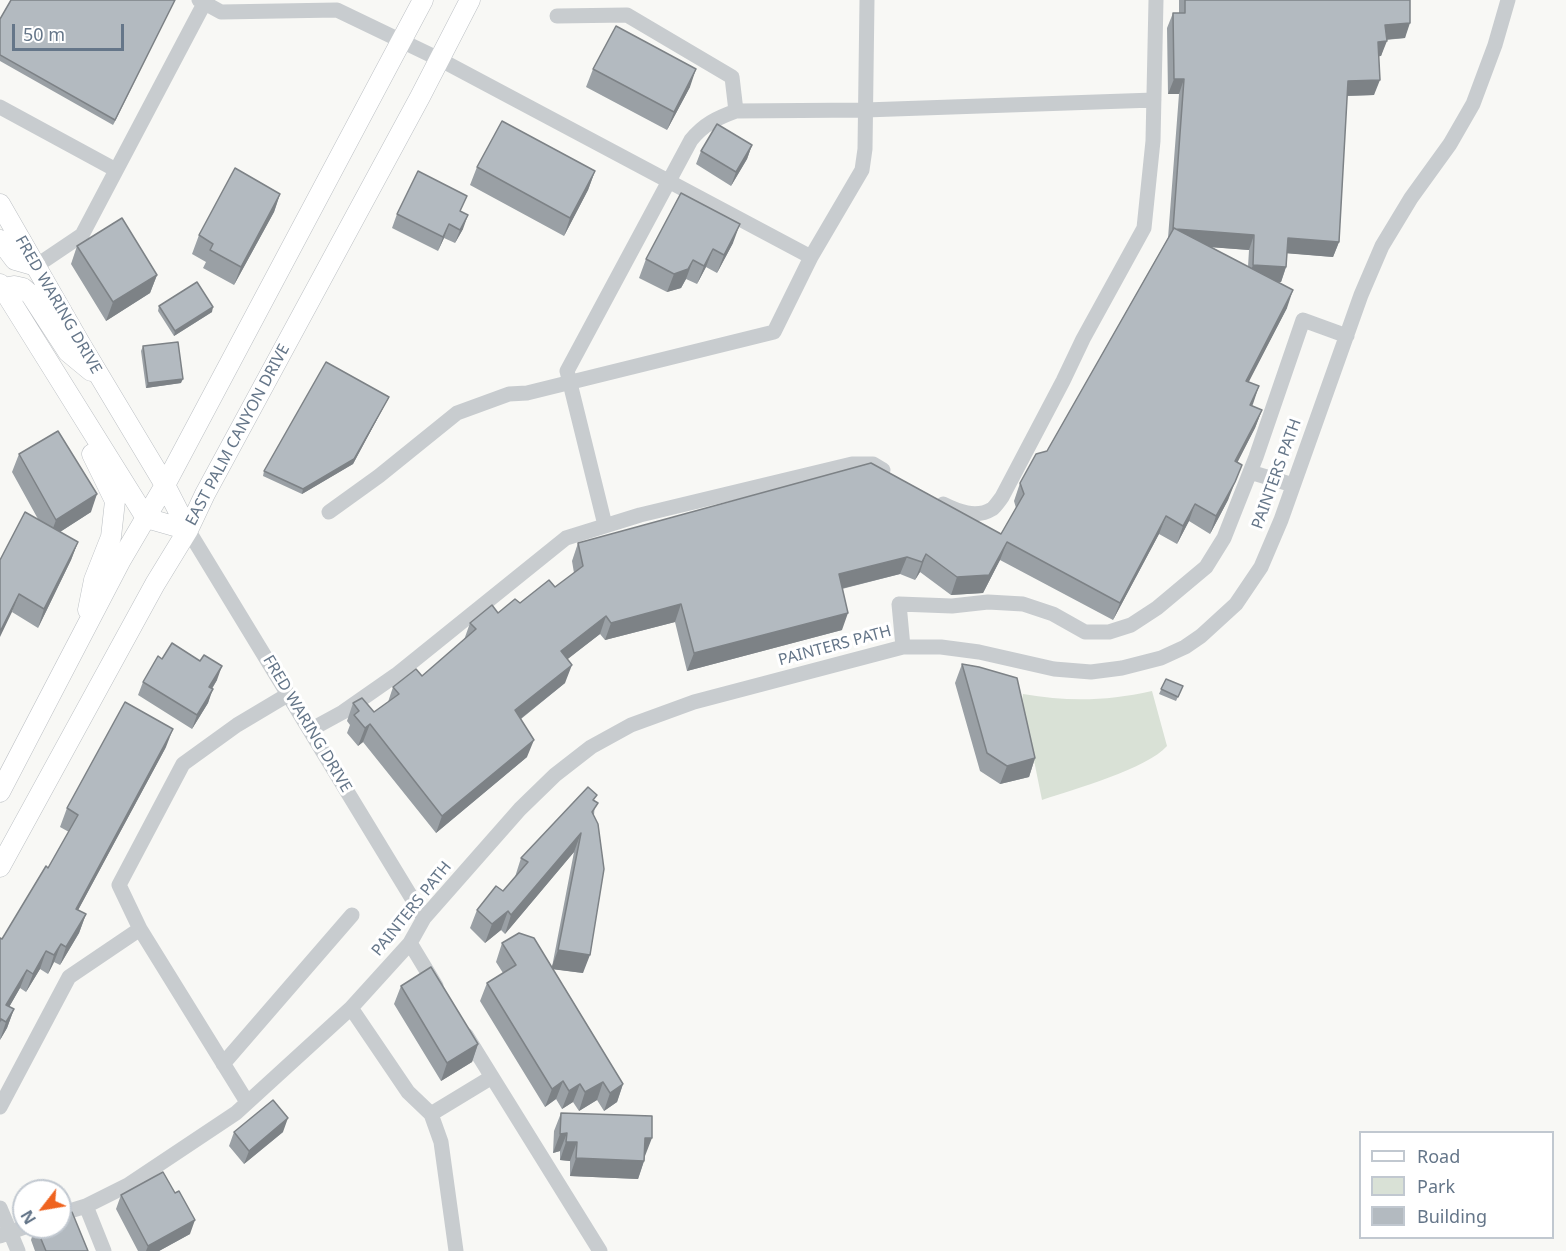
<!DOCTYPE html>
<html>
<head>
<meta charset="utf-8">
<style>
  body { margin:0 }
  #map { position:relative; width:1566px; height:1251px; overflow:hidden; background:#f8f8f5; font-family:"Noto Sans",sans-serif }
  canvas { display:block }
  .legend { position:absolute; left:1359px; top:1131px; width:195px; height:108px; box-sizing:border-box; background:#fff; border:2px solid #c1c8d0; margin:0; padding:8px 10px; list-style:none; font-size:18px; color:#657689 }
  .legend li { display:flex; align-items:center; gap:12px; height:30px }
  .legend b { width:30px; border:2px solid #c1c8d0 }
  .north { position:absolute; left:12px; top:1179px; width:60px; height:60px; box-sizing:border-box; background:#fff; border:2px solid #c1c8d0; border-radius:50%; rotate:239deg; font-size:16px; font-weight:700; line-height:24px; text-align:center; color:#657689 }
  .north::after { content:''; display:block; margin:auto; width:21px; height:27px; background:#ef631f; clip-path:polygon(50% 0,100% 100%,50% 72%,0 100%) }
  .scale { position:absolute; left:12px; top:24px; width:112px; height:27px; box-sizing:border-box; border:3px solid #657689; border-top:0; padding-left:8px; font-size:18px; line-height:21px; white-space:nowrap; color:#657689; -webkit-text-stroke:4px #fff; paint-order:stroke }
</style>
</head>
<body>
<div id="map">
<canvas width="1566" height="1251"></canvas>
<ul class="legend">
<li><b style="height:8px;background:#fff"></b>Road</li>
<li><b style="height:16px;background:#d9e1d6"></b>Park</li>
<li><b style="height:16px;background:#b3bac0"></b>Building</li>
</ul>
<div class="north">N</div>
<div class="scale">50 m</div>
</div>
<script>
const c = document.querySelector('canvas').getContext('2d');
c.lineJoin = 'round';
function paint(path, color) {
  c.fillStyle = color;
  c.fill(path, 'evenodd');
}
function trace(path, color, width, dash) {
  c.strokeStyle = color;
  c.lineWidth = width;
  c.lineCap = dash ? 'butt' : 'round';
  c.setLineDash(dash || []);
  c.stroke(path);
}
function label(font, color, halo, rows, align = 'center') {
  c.font = font + ' "Noto Sans",sans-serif';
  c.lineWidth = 6;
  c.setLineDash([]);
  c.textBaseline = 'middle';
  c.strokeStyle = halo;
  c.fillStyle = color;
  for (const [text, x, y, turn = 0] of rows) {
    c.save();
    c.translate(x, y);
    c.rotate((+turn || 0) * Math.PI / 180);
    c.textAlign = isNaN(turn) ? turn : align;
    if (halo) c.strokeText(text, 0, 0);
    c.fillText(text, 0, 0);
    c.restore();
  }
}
paint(new Path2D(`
  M1152,691L1167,746C1147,769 1074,789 1042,800L1022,701L1023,694C1069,702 1107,701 1152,691Z`), '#d9e1d6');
const major = new Path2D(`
  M0,204L81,345L165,485L188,530
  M0,240L15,260L36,266
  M0,284L146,518L188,530
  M3,288L14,286L23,288L31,295L68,352L91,371
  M88,610L94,580L111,537L115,501L92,454
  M0,792L121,560L165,485L423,0
  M0,867L155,584L188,530L205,494L420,97L470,0`);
trace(major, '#bbbfc3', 21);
trace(new Path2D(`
  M199,0L221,12L337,10L439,59L811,257
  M557,16L627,15L732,77L736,111
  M0,107L116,170
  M36,266L82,235L206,0
  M1250,472L1293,485
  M943,504C957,511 976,519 992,509C995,507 999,501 1002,497L1063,381L1083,339L1144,228L1153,141L1156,0
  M329,512L379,476L457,413L509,394L527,393L774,332L811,257L862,170L865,149L867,0
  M605,525L567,371L691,140C704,124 717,118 736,111L865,110L1154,100
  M188,530L424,918
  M903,647L899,604L952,606L988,602L1023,604L1053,614L1085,632H1109L1131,625L1157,608L1206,567L1224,538L1256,457L1303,320L1347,336
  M310,730L343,712L396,675L566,538L640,515L852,464H873L883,470
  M410,943L436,986
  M351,1008L408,1092L431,1114L492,1077L466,1035
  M223,1064L352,915
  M492,1077L600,1251
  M247,1102L140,929L119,885L183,764L237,725L289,694
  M0,1107L69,977L140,929
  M431,1114L441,1142L456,1251
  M86,1206L104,1251
  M0,1208L18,1251
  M60,1214L86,1206L128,1185L236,1113L351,1008L410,943L424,918L520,809L555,775L591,747L631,725L694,702L903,647H941L979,652L1054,669L1091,672L1122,668L1161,658L1185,647L1201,636L1236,604L1261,567L1281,520L1361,295L1382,246L1411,198L1450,144L1473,104L1495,45L1508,0
  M0,1236L25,1227`), '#c8cccf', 15);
trace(major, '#fff', 20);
paint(new Path2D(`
  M175,0L113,125L0,61V19Z
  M1179,0H1410L1405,38L1386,40L1381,56H1378L1374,95L1347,96L1339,242L1333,257L1287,253L1286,267L1281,282H1277L1287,308L1248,382L1252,406L1262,410L1255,428L1237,462L1228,500L1210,534L1189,521L1177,544L1159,534L1113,620L1000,560L983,593L951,595L920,572L915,580L900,574L842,589V630L687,671L675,622L605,640L600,634L567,659L565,683L521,719L527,757L436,833L363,742L358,746L347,733L350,725L347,721L353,703L374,712L388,702L393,687L422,676L464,640L470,623L498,613L555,587L574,573L572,561L578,543L1001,534L1016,508L1014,501L1020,483L1047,451L1168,238L1179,94H1168L1167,28L1173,13H1179ZM1211,247L1249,250L1248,267Z
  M593,69L690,87L667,130L586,87Z
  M752,145L747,159L731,186L696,164L701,151Z
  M477,167L595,171L588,190L564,236L470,185Z
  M280,194L274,212L234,285L203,268L206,262L192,254L199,235Z
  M461,212L463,229L455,243L444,238L438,251L392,228L397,214Z
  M733,243L717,273L706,267L697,284L686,279L681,288L667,292L639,278L646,259Z
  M77,246L157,275L150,293L106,321L71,264Z
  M159,306L212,312L174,336L158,311Z
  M143,346L181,383L146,388L141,351Z
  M389,397L353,464L302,494L263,476L264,471Z
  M19,454L91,512L60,532L78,542L71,560L38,628L12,612L38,519L12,472Z
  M162,659L217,680L212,689L208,703L192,729L138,695L143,682Z
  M962,664L1035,758L1029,777L1000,784L980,771L955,683Z
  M1166,679L1183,686L1176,701L1159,694Z
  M166,747L78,910L86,914L79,933L60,965L54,962L48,974L40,969L26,992L20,988L9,1007L14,1009L7,1028L0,1040V938L2,939L48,868L69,832L60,827L67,808Z
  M595,801L583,973L553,969L623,1084L617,1102L604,1111L597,1100L579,1111L573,1102L562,1109L556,1099L545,1107L480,1001L487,983L503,973L496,962L502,943L552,967L574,852L505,934L501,930L485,943L470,928L477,910L503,891L515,877L521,858Z
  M401,986L478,1044L472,1062L441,1081L394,1004Z
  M561,1113L645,1156L644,1161L638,1179L570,1176V1161L560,1160V1151L553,1153L554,1131Z
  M234,1132H283L244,1164L229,1146Z
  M121,1195L190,1234L159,1251H138L116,1209Z
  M35,1227H60L88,1251H35L31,1240Z`), '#9aa0a5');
paint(new Path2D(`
  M175,0L113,125L115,120Z
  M1410,23L1405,38L1379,40L1385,25Z
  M1387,41L1381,56L1372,57L1378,42Z
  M696,69L690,87L667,130L674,112Z
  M1174,79H1184L1179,94H1168Z
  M1380,80L1374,95L1343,96L1348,81Z
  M752,145L747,159L731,186L736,172Z
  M595,171L588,190L564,236L570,218Z
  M280,194L274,212L234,285L241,267Z
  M468,215L463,229L455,243L460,230Z
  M449,224L444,238L438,251L443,237Z
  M740,224L733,243L717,273L724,255Z
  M1173,229L1254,235L1249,250L1168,244Z
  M1288,238L1339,242L1333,257L1283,253Z
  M713,249L706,267L697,284L704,266Z
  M693,260L686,279L681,288L667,292L674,274Z
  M1253,265L1286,267L1281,282L1247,280Z
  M157,275L150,293L106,321L113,302Z
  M1293,290L1287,308L1240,399L1246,381Z
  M213,307L212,312L174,336L175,331Z
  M183,379L181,383L146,388L148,383Z
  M1259,386L1253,404L1244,423L1250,405Z
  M389,397L353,464L302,494L303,489Z
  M1262,410L1255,428L1229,479L1235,461Z
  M1242,465L1228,500L1210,534L1216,516Z
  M97,494L91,512L49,539L56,520Z
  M1195,504L1189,521L1177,544L1183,526Z
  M1166,516L1159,534L1113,620L1120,603Z
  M78,542L71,560L38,628L44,609Z
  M1007,542L1000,560L983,593L951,595L957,577Z
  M926,554L920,572L915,580L922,562Z
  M907,557L900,574L832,591L839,574Z
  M19,594L12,612L0,637V632Z
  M681,604L675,622L605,640L611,623Z
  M848,613L842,630L687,671L694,653Z
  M606,616L600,634L555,669L561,651Z
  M572,665L565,683L509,728L515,710Z
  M222,666L217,680L204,701L209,687Z
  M213,689L208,703L192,729L197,715Z
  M370,724L363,742L358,746L365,728Z
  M173,729L166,747L69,927L76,909Z
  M534,740L527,757L436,833L442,816Z
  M1035,758L1029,777L1000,784L1007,766Z
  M581,833L574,852L505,934L511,915Z
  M508,911L501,930L485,943L492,924Z
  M86,914L79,933L60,965L66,947Z
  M61,944L54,962L48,974L54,955Z
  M558,950L590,955L583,973L551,969Z
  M46,951L40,969L26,992L33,974Z
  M27,970L20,988L0,1023L6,1005Z
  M14,1009L7,1028L0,1040L6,1022Z
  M478,1044L472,1062L441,1081L447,1063Z
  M563,1081L556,1099L545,1107L552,1089Z
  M603,1082L597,1100L579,1111L585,1092Z
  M580,1084L573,1102L562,1109L569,1091Z
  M623,1084L617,1102L604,1111L610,1093Z
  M288,1118L283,1132L244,1164L249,1151Z
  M567,1133L560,1151L553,1153L560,1134Z
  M645,1138H652L645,1156Z
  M566,1142H577L570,1161L560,1160Z
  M576,1158L644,1161L638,1179L570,1176Z
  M195,1220L190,1234L159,1251H146L148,1246Z`), '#7d8286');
const building = new Path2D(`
  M11,0H175L115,120L0,55V19Z
  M1185,0H1410V23L1385,25L1387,41L1378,42L1380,80L1348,81L1339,242L1288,238L1286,267L1253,265L1254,235L1176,229L1174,228L1173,229L1184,79H1174L1173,13H1185Z
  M616,26L696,69L674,112L593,69Z
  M502,121L595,171L570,218L477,167Z
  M717,124L752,145L736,172L701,151Z
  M235,168L280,194L241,267L210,250L213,244L199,235Z
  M418,171L467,196L460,211L468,215L460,230L449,224L443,237L397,214Z
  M681,193L740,224L724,255L713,249L704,266L693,260L688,269L674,274L646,259Z
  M122,218L157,275L113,302L77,246Z
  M1174,228L1293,290L1246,381L1259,386L1250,405L1262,410L1235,461L1242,465L1235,482L1216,516L1195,504L1183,526L1166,516L1120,603L1007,542L989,575L957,577L926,554L922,562L907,557L839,574L848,613L694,653L681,604L611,623L606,616L561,651L572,665L515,710L534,740L442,816L370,724L365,728L354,715L359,711L353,703L362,698L374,712L399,694L393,687L416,669L422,676L476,629L470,623L492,605L498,613L515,599L520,603L549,580L555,587L583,566L578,543L871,463L1001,534L1024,494L1020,483L1036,454L1047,451Z
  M197,282L213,307L175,331L159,306Z
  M178,342L183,379L148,383L143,346Z
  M326,362L389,397L354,459L303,489L264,471Z
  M58,431L97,494L56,520L19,454Z
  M25,512L78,542L44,609L19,594L0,632V560Z
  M172,643L200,661L204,655L222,666L209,687L213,689L197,715L143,682L158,656L162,659Z
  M962,664L979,667L1017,678L1035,758L1007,766L987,753Z
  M1166,679L1183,686L1178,697L1161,689Z
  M125,702L173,729L76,909L86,914L66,947L61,944L54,955L46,951L33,974L27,970L6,1005L14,1009L6,1022L1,1019L0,1021V938L2,939L46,866L48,868L78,815L67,808Z
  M588,787L597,795L593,800L598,803L592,812L598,824L604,869L590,955L558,950L581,833L511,915L508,911L492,924L477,910L496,886L503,891L528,862L521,858Z
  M519,933L534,938L623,1084L610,1093L603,1082L585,1092L580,1084L569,1091L563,1081L552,1089L487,983L516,965L502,943Z
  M431,967L478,1044L447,1063L401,986Z
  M273,1100L288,1118L249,1151L234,1132Z
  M561,1113L652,1116V1138H645L644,1161L576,1158L577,1142H566L567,1133L560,1134Z
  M163,1172L175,1193L179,1191L195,1220L148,1246L121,1195Z
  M72,1212L88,1251H46L36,1227H60V1216Z`);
paint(building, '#b3bac0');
trace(building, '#7d8286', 1.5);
label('16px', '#657689', '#fff', [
  ["FRED WARING DRIVE",58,305,60],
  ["EAST PALM CANYON DRIVE",238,435,-62],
  ["PAINTERS PATH",1277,474,-70],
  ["PAINTERS PATH",835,646,-15],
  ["FRED WARING DRIVE",307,724,59],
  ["PAINTERS PATH",412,909,-51]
]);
</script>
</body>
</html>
